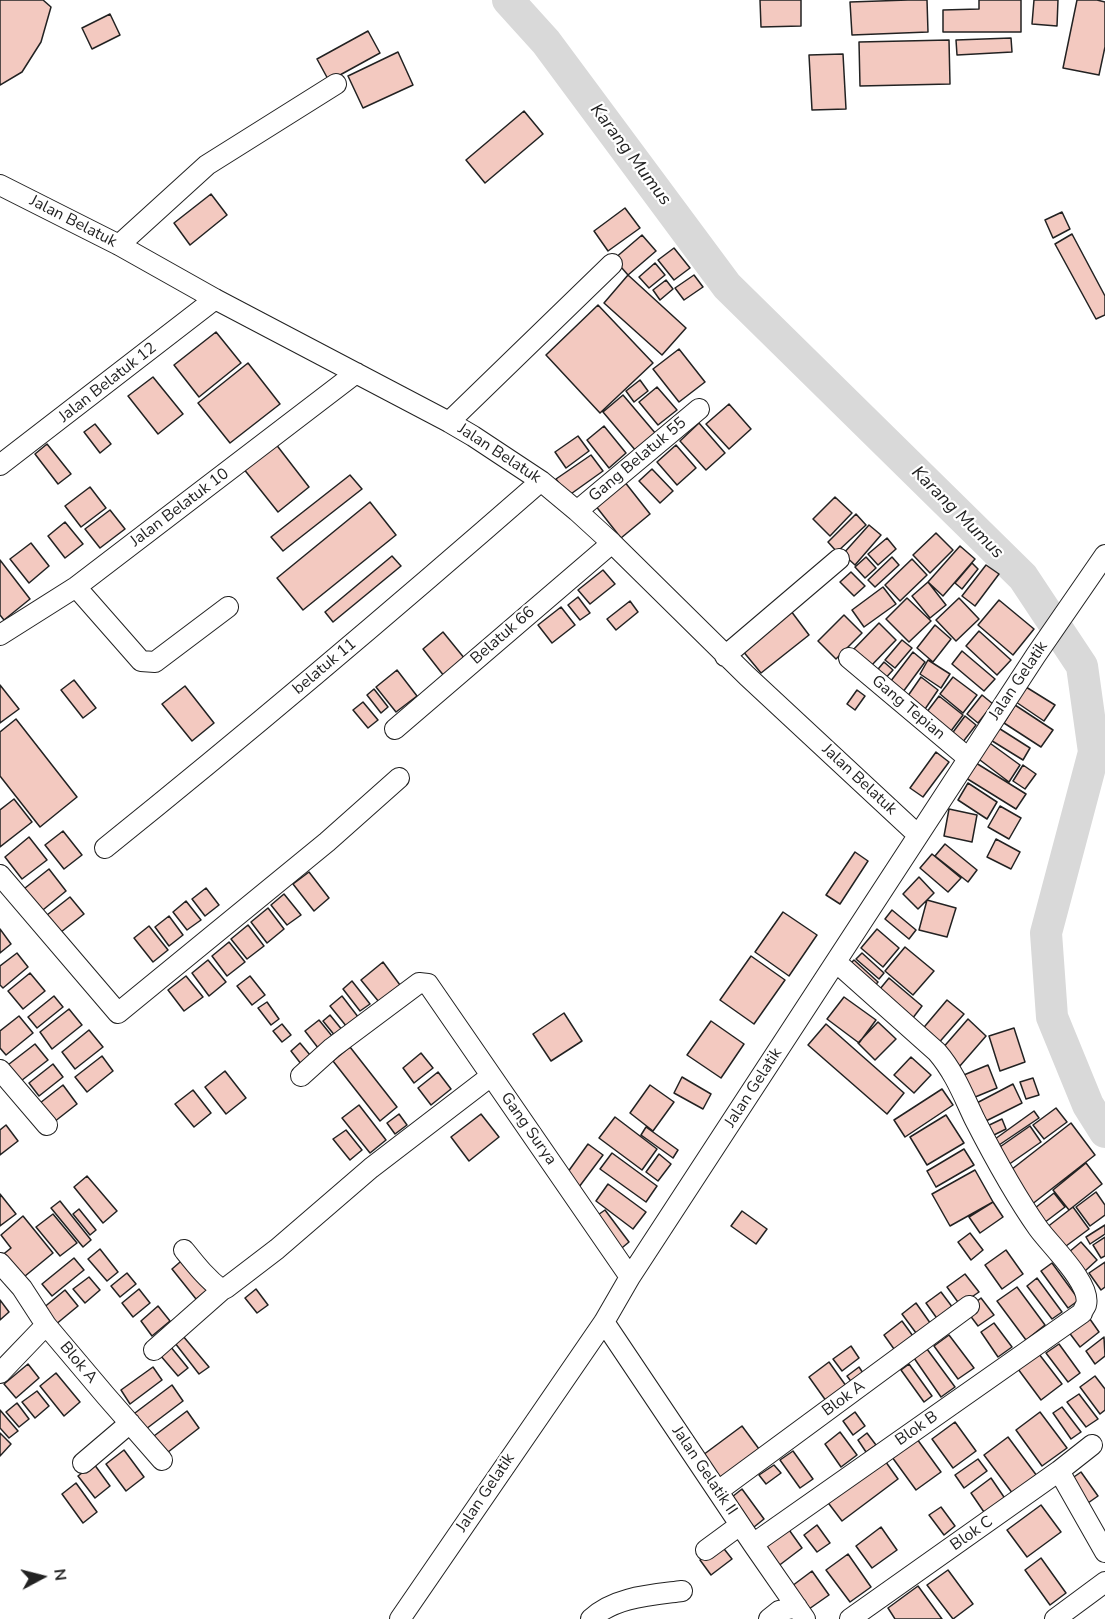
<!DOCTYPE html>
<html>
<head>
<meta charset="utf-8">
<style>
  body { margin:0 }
  #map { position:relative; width:1105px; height:1619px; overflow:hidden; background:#fff; font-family:"Nunito Sans",sans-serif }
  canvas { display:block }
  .north { position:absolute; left:12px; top:1547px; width:60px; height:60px; -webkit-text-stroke:4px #fff; paint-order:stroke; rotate:83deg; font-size:16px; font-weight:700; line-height:24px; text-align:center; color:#222 }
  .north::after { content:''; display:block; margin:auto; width:21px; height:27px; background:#222; clip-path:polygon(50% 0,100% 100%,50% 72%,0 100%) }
</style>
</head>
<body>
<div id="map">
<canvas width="1105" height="1619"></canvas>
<div class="north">N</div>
</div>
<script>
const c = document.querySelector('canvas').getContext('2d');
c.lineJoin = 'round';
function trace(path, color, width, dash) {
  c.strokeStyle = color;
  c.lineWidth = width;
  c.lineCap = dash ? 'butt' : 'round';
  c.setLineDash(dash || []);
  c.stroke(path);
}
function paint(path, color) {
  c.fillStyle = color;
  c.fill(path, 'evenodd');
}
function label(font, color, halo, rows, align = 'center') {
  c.font = font + ' "Nunito Sans",sans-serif';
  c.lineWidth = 4.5;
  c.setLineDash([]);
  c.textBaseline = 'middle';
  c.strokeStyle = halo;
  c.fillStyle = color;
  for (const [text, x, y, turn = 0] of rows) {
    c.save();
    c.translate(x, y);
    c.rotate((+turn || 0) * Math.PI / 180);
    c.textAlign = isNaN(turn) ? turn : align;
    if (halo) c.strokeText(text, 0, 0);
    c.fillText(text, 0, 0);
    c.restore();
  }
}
trace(new Path2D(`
  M508,0L546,42L727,286L1023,577L1082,666L1094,752L1046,933L1052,1017L1088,1105L1105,1132`), '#d9d9d9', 32);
const building = new Path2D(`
  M0,0H43L51,7L41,42L22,72L0,85Z
  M760,0H801V26L761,27Z
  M908,0H927L928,32L852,35L850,2Z
  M979,0H1021V32H943V10L979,9Z
  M1034,0H1058L1057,26L1032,24Z
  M1077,0H1097L1105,2V47L1099,75L1063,68Z
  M110,14L120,35L92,49L82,28Z
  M368,31L380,53L329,81L317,59Z
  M1011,38L1012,52L957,55L956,40Z
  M949,40L950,84L860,86L859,42Z
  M398,52L413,85L363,108L348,76Z
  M843,54L846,109L812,110L809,55Z
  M524,111L543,134L485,183L466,160Z
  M211,194L227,215L190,245L174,223Z
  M625,208L640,228L608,251L594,231Z
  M1062,212L1070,229L1053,238L1045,220Z
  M1072,234L1105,296V315L1096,319L1055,244Z
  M642,235L656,251L628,275L614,259Z
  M674,248L690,268L674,280L658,260Z
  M655,263L665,275L649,288L639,277Z
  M628,275L686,328L662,355L604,303Z
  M694,275L703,287L684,300L675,288Z
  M666,280L673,289L660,300L653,290Z
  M598,305L653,363L600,413L546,355Z
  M216,332L241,363L199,397L174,365Z
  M679,349L705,382L679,402L653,369Z
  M248,363L280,404L230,443L198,403Z
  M153,377L183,414L158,434L128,396Z
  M640,380L648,391L634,402L626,391Z
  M657,387L677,410L658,425L639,402Z
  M623,395L656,434L636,451L603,412Z
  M729,404L751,429L729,449L706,424Z
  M699,423L725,453L706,470L680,441Z
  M95,424L111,444L100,453L84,432Z
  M604,426L626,453L609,468L587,440Z
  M578,436L589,451L566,468L555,452Z
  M275,443L309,487L278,512L243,468Z
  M47,444L71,474L58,484L35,454Z
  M676,445L696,468L677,485L657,462Z
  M591,455L603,471L568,496L556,479Z
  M652,469L673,491L660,503L639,481Z
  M350,475L362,489L283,551L271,537Z
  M624,481L650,514L621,538L595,505Z
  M90,487L106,508L81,527L65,506Z
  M835,497L852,513L830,536L813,519Z
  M370,502L396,535L303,610L277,578Z
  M110,510L125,529L100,548L85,529Z
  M856,514L866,525L837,552L828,542Z
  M65,522L83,544L65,558L48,536Z
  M869,525L881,535L855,565L843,554Z
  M936,533L953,550L930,573L913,555Z
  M887,538L896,549L878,565L868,554Z
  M31,543L49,566L29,583L10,559Z
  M960,546L975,559L943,596L928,582Z
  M392,556L401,566L333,622L325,612Z
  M866,557L876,568L865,578L855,567Z
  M892,557L899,565L875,587L868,580Z
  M912,559L927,575L900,601L885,585Z
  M0,560L30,599L4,620L0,615Z
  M972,563L978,569L962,589L955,583Z
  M986,565L999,574L975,606L962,596Z
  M603,570L615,584L590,604L578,590Z
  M851,572L865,586L854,596L840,582Z
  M928,582L946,605L930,618L912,596Z
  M883,587L896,604L864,627L852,610Z
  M578,597L590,613L580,620L568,605Z
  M907,598L931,621L909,642L886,619Z
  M959,598L979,619L956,641L936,620Z
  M999,600L1034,629L1013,655L978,625Z
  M630,601L638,612L616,630L607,619Z
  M561,607L575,625L552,643L538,625Z
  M791,611L809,635L761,673L742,650Z
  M844,615L862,633L836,659L818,641Z
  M879,623L896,640L868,669L851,652Z
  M935,625L951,639L933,662L917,648Z
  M979,631L1011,660L997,675L966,646Z
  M443,632L465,659L444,676L423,649Z
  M902,640L912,648L895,668L885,660Z
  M962,651L995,679L984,691L952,664Z
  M913,652L925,662L900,696L887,686Z
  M928,660L950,674L941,688L920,674Z
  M884,662L893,670L882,682L874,674Z
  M397,670L417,696L396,712L376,687Z
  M921,677L938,690L921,715L903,703Z
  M953,677L977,695L963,713L940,694Z
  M74,680L96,708L83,718L61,690Z
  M0,685L19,709L0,723Z
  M185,686L214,723L192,741L162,704Z
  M1026,687L1055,705L1044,721L1016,702Z
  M374,689L388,707L381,713L367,695Z
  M857,690L865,696L855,710L847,704Z
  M982,695L993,704L978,723L967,714Z
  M939,696L963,715L948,735L923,717Z
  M363,702L378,720L368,728L353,710Z
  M1015,705L1053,730L1041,747L1004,723Z
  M965,716L976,725L959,747L948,739Z
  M16,719L77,797L40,827L0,776V732Z
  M997,727L1030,748L1023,760L989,739Z
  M987,741L1020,765L1009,782L976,757Z
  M936,752L949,762L923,797L910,788Z
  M976,763L1026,794L1016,809L966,778Z
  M1023,765L1036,774L1025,789L1013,781Z
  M968,783L997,802L987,819L958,800Z
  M14,799L32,822L0,847V810Z
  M1000,806L1021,818L1009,839L988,827Z
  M949,809L977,815L972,842L944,836Z
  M63,831L82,855L64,869L45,845Z
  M29,837L47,860L22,879L5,857Z
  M996,839L1020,852L1011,869L987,857Z
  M945,844L977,870L968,882L935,856Z
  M855,852L868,861L840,904L826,895Z
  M932,854L961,878L948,892L920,868Z
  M49,869L66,891L38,914L20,892Z
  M309,872L329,898L314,911L293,884Z
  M919,877L934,893L918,909L903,894Z
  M206,888L219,905L205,916L192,899Z
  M284,894L301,915L287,925L271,905Z
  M70,897L84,914L61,932L47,915Z
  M927,900L956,908L947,937L919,930Z
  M186,901L201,920L187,930L173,912Z
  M268,908L284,929L267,943L251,922Z
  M892,910L916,930L909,939L885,919Z
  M783,912L817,935L789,976L755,952Z
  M169,916L183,935L169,946L155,927Z
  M248,925L264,946L247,959L231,939Z
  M149,926L168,950L153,962L134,938Z
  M0,929L11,944L0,953Z
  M877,929L899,948L883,967L861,948Z
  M229,942L245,962L227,976L212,956Z
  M905,947L934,971L913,995L885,971Z
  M17,953L28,967L3,988L0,985V966Z
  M862,953L884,973L879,979L856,959Z
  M751,956L785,980L754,1024L720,1000Z
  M208,960L226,982L209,996L192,973Z
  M854,960L878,982L871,990L846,968Z
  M383,962L400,985L379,1002L361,980Z
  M30,973L45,991L23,1009L8,991Z
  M186,976L203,997L184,1011L168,990Z
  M250,976L265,995L252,1005L237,986Z
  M889,978L922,1006L909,1023L875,995Z
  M352,981L370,1004L360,1011L343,989Z
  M54,996L63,1007L37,1028L28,1017Z
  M342,996L362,1022L351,1032L330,1006Z
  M844,997L876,1020L859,1043L827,1019Z
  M947,1000L964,1014L936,1046L920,1032Z
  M267,1002L279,1019L271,1025L258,1008Z
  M69,1009L82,1025L52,1049L40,1032Z
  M564,1013L582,1041L551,1061L533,1034Z
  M330,1015L343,1031L336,1037L323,1021Z
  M19,1016L33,1033L6,1055L0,1048V1031Z
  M968,1019L986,1036L959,1067L941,1050Z
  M319,1020L336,1041L322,1053L305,1031Z
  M711,1021L744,1044L721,1078L687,1055Z
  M878,1022L896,1039L875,1060L858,1043Z
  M282,1024L291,1035L282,1042L273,1031Z
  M826,1024L904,1093L887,1114L808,1045Z
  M1014,1028L1025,1062L1000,1071L989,1036Z
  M89,1030L103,1047L75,1069L62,1052Z
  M300,1043L315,1061L305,1069L291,1051Z
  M35,1044L48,1060L17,1084L4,1068Z
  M350,1047L397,1107L380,1121L333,1061Z
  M421,1053L433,1068L414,1083L403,1068Z
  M102,1056L113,1071L87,1092L75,1077Z
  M911,1057L931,1075L914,1093L894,1075Z
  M53,1064L63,1077L39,1096L29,1083Z
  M988,1065L997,1088L968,1100L959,1077Z
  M225,1071L246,1098L226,1114L205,1087Z
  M438,1072L451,1089L431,1105L418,1088Z
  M682,1077L711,1094L703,1109L674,1093Z
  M1033,1078L1039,1095L1026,1099L1020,1082Z
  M1013,1084L1022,1103L980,1124L971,1106Z
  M63,1085L77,1104L54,1122L40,1103Z
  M650,1085L674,1102L653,1131L630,1113Z
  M942,1089L953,1105L905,1137L894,1120Z
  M193,1090L211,1113L194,1127L175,1104Z
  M359,1105L386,1140L370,1153L342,1118Z
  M1056,1108L1067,1122L1044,1139L1033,1125Z
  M1034,1111L1039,1118L999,1145L995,1139Z
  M399,1114L407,1125L395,1134L387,1123Z
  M481,1114L499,1137L469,1161L451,1137Z
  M946,1115L964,1143L927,1165L910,1137Z
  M615,1117L657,1149L642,1170L599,1138Z
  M1002,1119L1006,1129L988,1138L983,1128Z
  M1071,1123L1095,1155L1031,1205L1007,1173Z
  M6,1125L18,1141L0,1155V1130Z
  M1030,1126L1041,1142L1008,1165L997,1149Z
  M646,1127L678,1150L673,1158L641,1135Z
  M346,1130L362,1150L350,1160L333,1139Z
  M588,1144L603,1155L579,1187L565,1176Z
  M964,1149L974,1165L936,1187L927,1171Z
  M612,1153L657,1186L646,1202L600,1169Z
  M659,1154L671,1164L658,1181L646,1172Z
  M1086,1163L1102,1184L1069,1210L1053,1190Z
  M975,1170L993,1202L950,1226L932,1194Z
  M87,1176L117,1211L103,1223L74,1187Z
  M608,1184L646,1212L633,1229L596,1201Z
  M1096,1192L1105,1205V1215L1090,1226L1076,1207Z
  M1054,1193L1065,1207L1040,1226L1030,1212Z
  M0,1194L16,1214L0,1226Z
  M60,1201L91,1240L83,1247L51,1208Z
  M993,1202L1003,1217L980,1233L969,1217Z
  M1073,1207L1089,1229L1062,1249L1046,1228Z
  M79,1209L96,1230L90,1235L73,1214Z
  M605,1210L629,1242L617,1252L592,1219Z
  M742,1211L767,1229L756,1244L731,1226Z
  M53,1214L77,1243L60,1256L36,1227Z
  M23,1216L53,1253L19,1281L0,1257L11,1248L1,1235Z
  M1105,1225V1234L1090,1244L1086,1237Z
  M970,1233L983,1250L971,1260L958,1242Z
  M1105,1237V1256L1101,1258L1093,1245Z
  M1081,1242L1097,1260L1085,1271L1069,1252Z
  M100,1249L118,1272L107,1281L88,1259Z
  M1006,1250L1023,1274L1002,1289L985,1265Z
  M187,1256L211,1287L196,1299L172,1269Z
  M74,1258L84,1270L52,1296L42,1284Z
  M1105,1262V1287L1101,1290L1089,1273Z
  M1052,1263L1079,1300L1068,1308L1041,1271Z
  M127,1273L136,1284L120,1297L111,1286Z
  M965,1274L979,1292L960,1305L947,1287Z
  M89,1277L100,1290L85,1303L73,1289Z
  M1037,1278L1062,1312L1052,1319L1027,1286Z
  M1017,1287L1045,1325L1026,1340L997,1301Z
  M139,1289L150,1303L133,1317L122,1303Z
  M256,1289L268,1305L257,1313L245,1298Z
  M65,1290L78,1306L55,1325L42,1309Z
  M941,1292L956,1312L941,1324L926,1303Z
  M981,1298L994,1315L978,1326L966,1310Z
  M0,1300L9,1312L0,1320Z
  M916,1303L933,1327L919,1337L902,1314Z
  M158,1306L170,1321L152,1336L141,1321Z
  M1085,1312L1099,1332L1080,1347L1065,1327Z
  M902,1321L918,1343L899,1356L884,1335Z
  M994,1323L1012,1347L998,1357L981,1332Z
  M949,1335L974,1368L958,1379L934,1346Z
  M183,1336L209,1367L199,1374L175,1343Z
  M1104,1337L1105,1356L1095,1364L1086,1351Z
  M1059,1344L1080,1373L1068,1382L1046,1353Z
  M170,1346L188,1368L178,1376L160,1355Z
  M851,1346L859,1358L842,1371L833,1359Z
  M927,1349L955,1387L941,1397L914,1358Z
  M1039,1354L1062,1384L1041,1400L1018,1369Z
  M829,1362L849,1390L829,1405L809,1377Z
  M28,1364L39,1378L16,1398L4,1384Z
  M909,1364L932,1396L924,1402L901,1370Z
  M153,1367L162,1380L130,1404L121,1390Z
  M859,1367L867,1379L856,1388L847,1376Z
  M56,1373L80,1402L64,1416L40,1386Z
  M1095,1376L1105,1389V1410L1100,1414L1080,1387Z
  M172,1385L183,1401L142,1432L131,1416Z
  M37,1391L49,1406L35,1418L22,1402Z
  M1079,1394L1098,1419L1086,1427L1067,1402Z
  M17,1403L29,1419L19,1427L6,1412Z
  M1062,1407L1081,1432L1071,1439L1053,1413Z
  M0,1410L18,1431L9,1438L0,1428Z
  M187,1411L199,1428L163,1456L150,1439Z
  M855,1412L865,1426L853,1435L843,1421Z
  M1040,1412L1067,1448L1042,1466L1016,1430Z
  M955,1422L976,1451L953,1468L932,1439Z
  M742,1426L762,1453L722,1482L703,1455Z
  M840,1432L857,1455L841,1467L825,1444Z
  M0,1433L11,1444L0,1456Z
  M867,1433L876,1445L866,1452L858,1440Z
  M1008,1437L1037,1476L1013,1494L984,1455Z
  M917,1439L941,1472L916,1490L892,1457Z
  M124,1450L144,1477L126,1491L106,1464Z
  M793,1451L813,1479L800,1488L780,1460Z
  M883,1458L898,1479L842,1521L826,1500Z
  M978,1459L987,1471L964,1488L955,1475Z
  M94,1464L110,1486L95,1498L78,1476Z
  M774,1465L781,1473L766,1484L759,1475Z
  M1081,1472L1098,1496L1088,1503L1071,1479Z
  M991,1478L1006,1500L986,1515L971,1493Z
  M76,1483L97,1512L83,1523L62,1494Z
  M742,1489L764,1519L749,1531L727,1501Z
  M1041,1505L1061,1532L1027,1557L1007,1530Z
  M941,1507L955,1526L944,1535L929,1515Z
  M817,1525L830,1543L817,1552L804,1535Z
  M787,1527L802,1548L777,1567L762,1546Z
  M881,1527L897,1550L872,1568L856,1546Z
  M721,1545L732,1559L711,1575L700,1560Z
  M848,1554L871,1587L850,1602L826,1570Z
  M1041,1558L1066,1593L1050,1605L1025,1570Z
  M948,1570L973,1604L953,1619L927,1585Z
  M812,1571L829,1595L809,1609L792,1586Z
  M918,1586L942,1619H895L888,1608Z`);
paint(building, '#f3c9c0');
trace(building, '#222', 1.5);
const minor = new Path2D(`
  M0,185L119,245L215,299L449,422L473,436L541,481L577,511L612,543L747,676L918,835
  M119,245L207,165L336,84
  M449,422L612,264
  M0,465L215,299
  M577,511L699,409
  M76,587L141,661L155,662L228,607
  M0,635L76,587L356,373
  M725,656L839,559
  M849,658L968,758
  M395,729L612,543
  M105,848C253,729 398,606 541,481
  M0,875L118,1013L327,842L399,778
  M0,1070L47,1125
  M301,1076L332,1048L419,983L428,984L630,1277
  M184,1250C196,1265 207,1279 222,1290L226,1288L277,1249L371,1168L491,1076
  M0,1263L22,1288L46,1325L106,1396L162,1460
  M604,1322L753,1544L805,1619
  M154,1350L222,1290
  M0,1373L46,1325
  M83,1463L130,1423
  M1059,1471L1105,1552
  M718,1491L969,1306
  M753,1544L1082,1313C1082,1312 1086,1305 1086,1305C1092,1284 1050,1245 1038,1228C1014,1194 994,1157 975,1120C963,1095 955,1073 937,1052L836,962
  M706,1550L740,1525
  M400,1619L604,1322L630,1277L1036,655L1105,555
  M591,1619C614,1597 651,1595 682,1591
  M769,1619L779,1611L797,1607
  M850,1619L1059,1471L1092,1445
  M1055,1619L1105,1582`);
trace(minor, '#222', 22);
trace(minor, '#fff', 20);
label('16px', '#222', '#fff', [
  ["Jalan Belatuk",73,222,27],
  ["Jalan Belatuk 12",108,383,-38],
  ["Jalan Belatuk",499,454,33],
  ["Gang Belatuk 55",638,460,-40],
  ["Jalan Belatuk 10",180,508,-37],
  ["Belatuk 66",503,636,-41],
  ["belatuk 11",325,667,-40],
  ["Jalan Gelatik",1019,681,-56],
  ["Gang Tepian",908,708,40],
  ["Jalan Belatuk",859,780,43],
  ["Jalan Gelatik",754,1088,-57],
  ["Gang Surya",528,1129,55],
  ["Blok A",78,1363,50],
  ["Blok A",844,1399,-36],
  ["Blok B",917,1429,-35],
  ["Jalan Gelatik II",704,1471,56],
  ["Jalan Gelatik",486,1493,-56],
  ["Blok C",972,1534,-35]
]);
label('italic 18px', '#222', '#fff', [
  ["Karang Mumus",630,155,53],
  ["Karang Mumus",957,513,45]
]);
</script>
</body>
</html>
